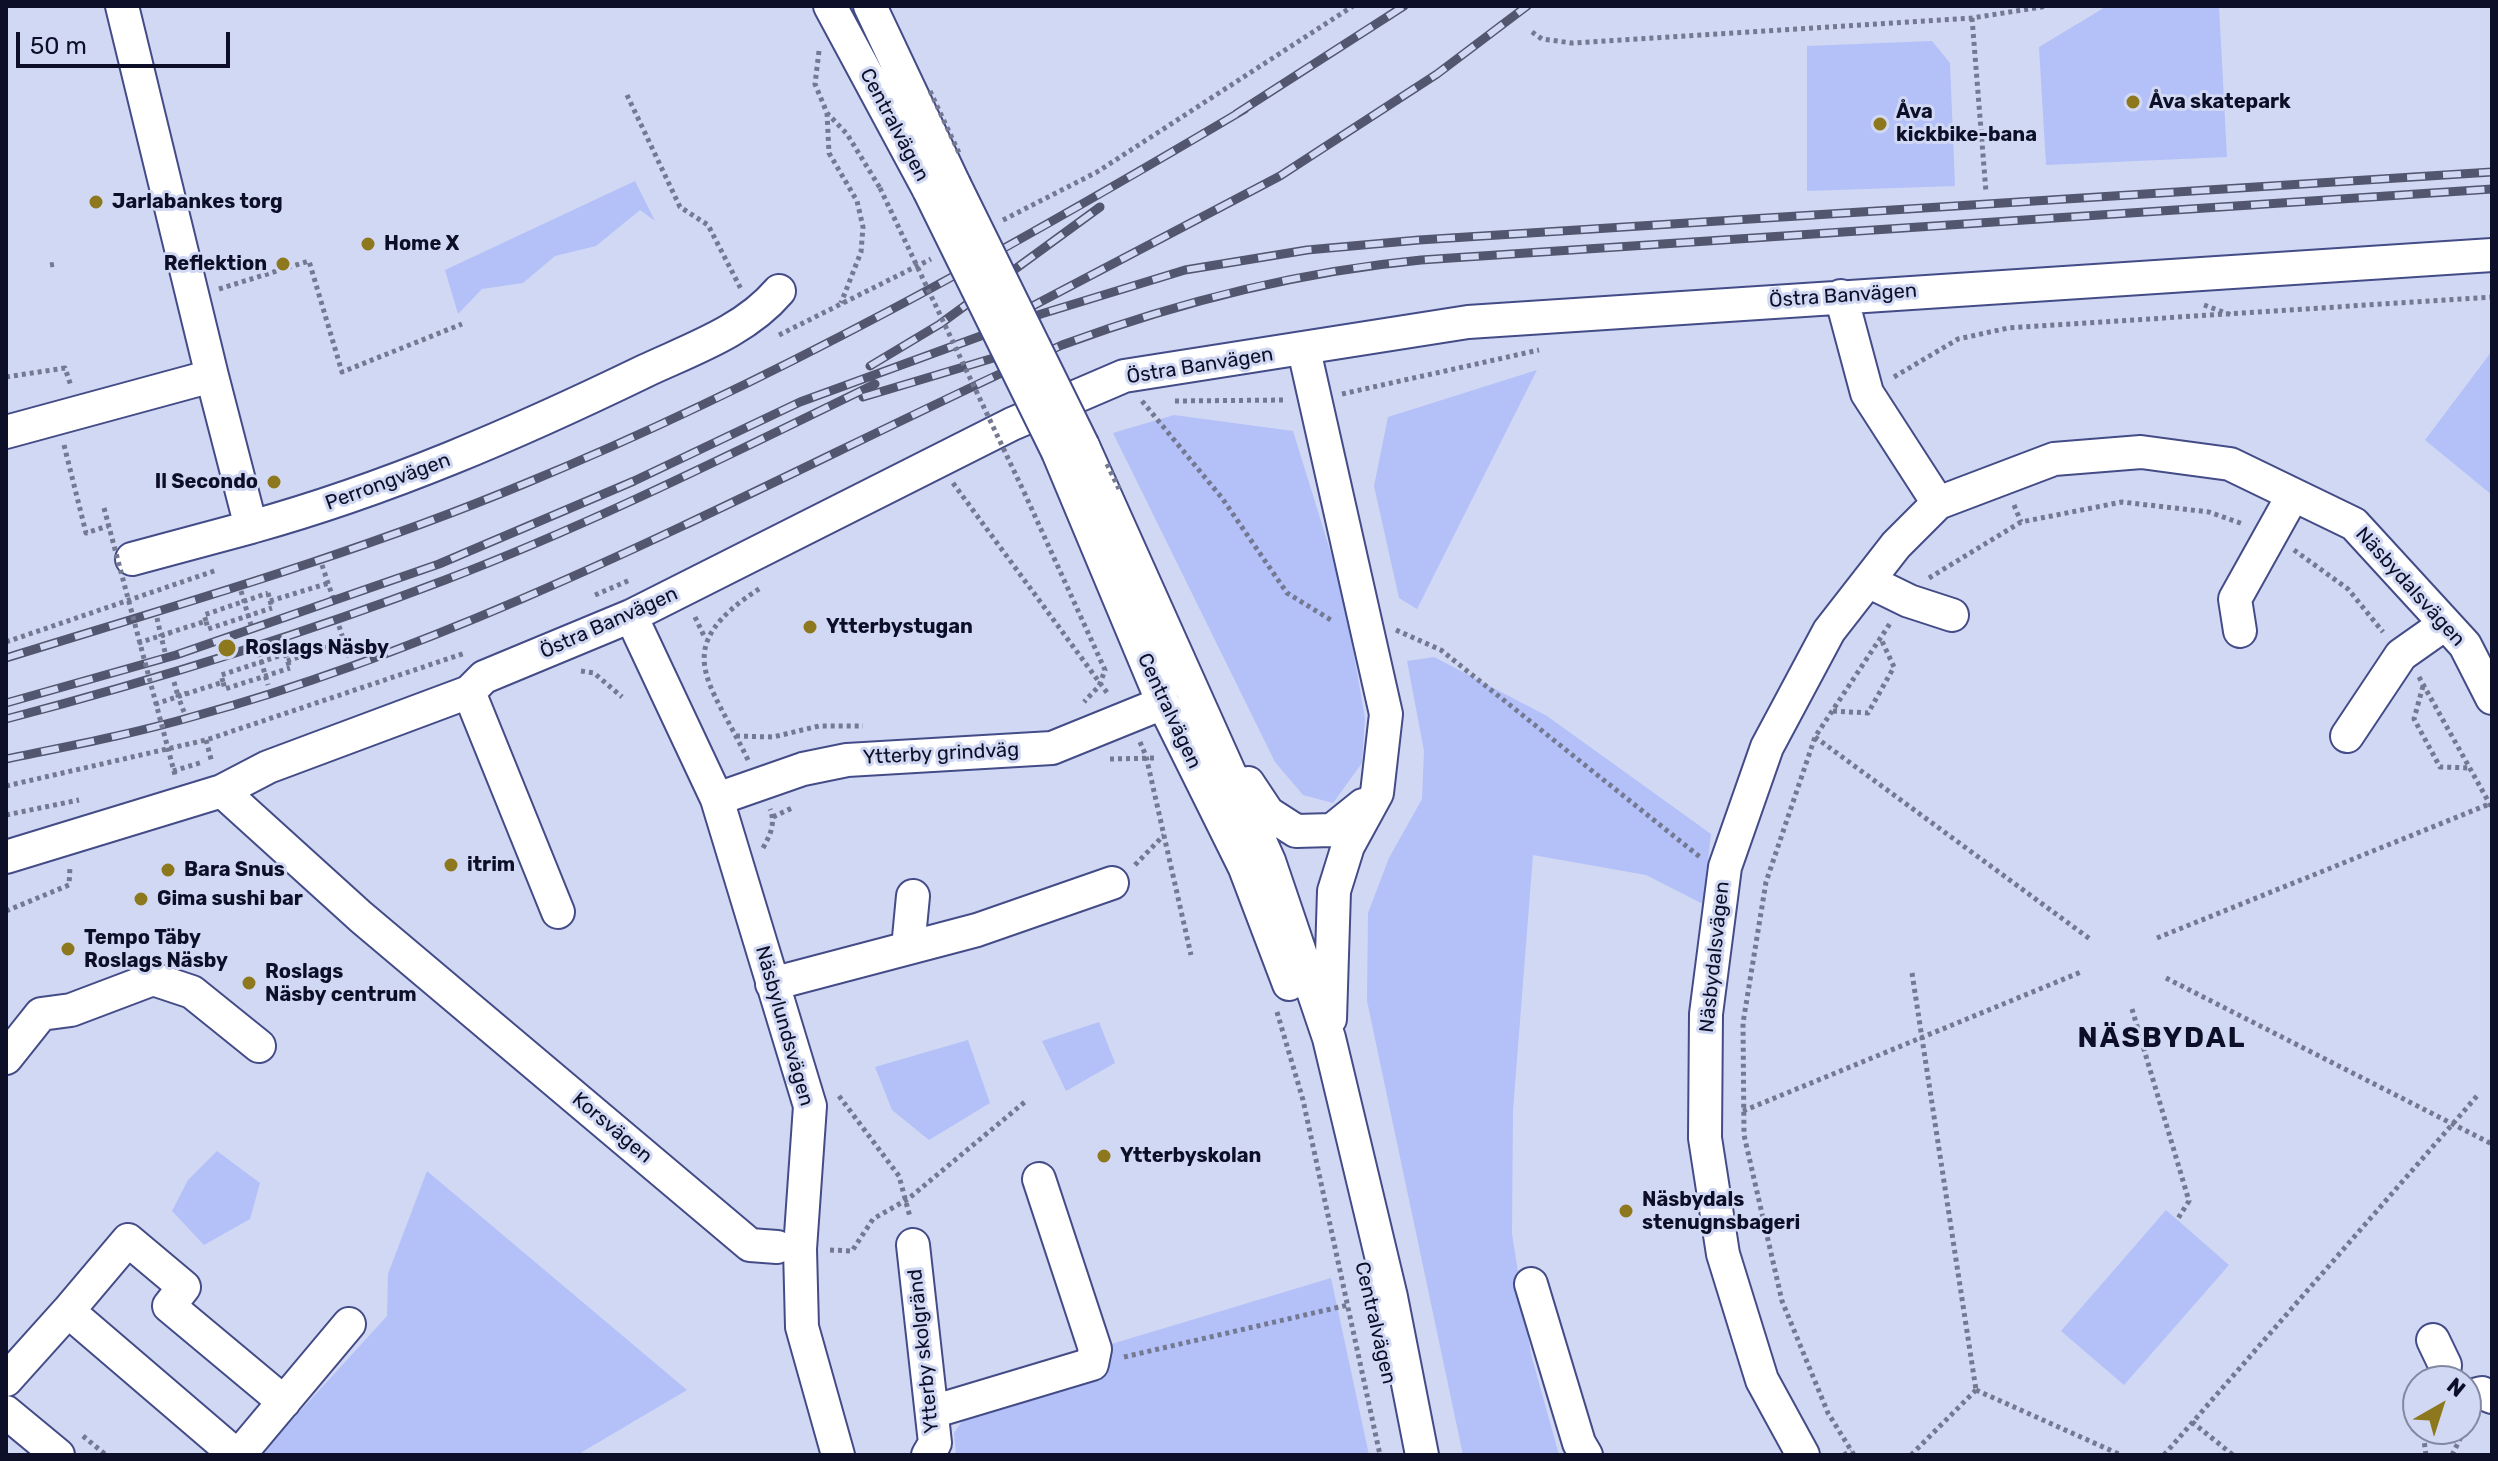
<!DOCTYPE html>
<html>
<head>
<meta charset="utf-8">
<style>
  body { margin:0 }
  #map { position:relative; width:2498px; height:1461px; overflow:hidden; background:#d1d8f3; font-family:Rubik,sans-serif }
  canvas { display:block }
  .frame { position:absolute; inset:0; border:8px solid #0c0f27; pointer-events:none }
  .north { position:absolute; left:2402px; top:1365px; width:80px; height:80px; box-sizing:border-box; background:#d1d8f3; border:2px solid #8288a1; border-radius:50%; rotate:39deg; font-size:22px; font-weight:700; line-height:32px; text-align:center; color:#0c0f27 }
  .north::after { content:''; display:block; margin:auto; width:28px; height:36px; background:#8e781e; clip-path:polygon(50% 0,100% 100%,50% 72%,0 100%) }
  .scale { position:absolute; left:16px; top:32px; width:214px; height:36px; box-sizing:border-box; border:4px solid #0c0f27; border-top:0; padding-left:10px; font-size:24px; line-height:28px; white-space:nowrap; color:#0c0f27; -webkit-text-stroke:6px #d1d8f3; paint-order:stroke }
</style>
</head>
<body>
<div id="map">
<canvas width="2498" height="1461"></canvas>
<div class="frame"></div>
<div class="north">N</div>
<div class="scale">50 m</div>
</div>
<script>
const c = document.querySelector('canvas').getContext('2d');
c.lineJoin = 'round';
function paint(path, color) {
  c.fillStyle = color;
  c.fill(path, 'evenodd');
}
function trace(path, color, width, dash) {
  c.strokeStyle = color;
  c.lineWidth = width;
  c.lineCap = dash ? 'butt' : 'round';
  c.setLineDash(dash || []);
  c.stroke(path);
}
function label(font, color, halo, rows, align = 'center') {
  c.font = font + ' Rubik,sans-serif';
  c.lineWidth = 6;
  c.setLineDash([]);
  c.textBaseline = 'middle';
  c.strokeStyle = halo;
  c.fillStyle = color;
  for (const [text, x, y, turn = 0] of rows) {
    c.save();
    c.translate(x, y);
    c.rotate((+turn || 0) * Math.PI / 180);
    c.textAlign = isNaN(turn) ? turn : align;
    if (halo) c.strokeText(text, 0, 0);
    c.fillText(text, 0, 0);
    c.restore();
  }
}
paint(new Path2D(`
  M2107,6H2219L2227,157L2046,165L2039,47Z
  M1932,41L1950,63L1955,186L1807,191V46Z
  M635,181L655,221L640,210L596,246L555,256L523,283L482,289L458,314L445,270Z
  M2492,351V495L2425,440Z
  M1537,370L1417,609L1399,598L1374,486L1388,417Z
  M1174,415L1293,431L1343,592L1365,718L1362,763L1333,803L1303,795L1275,762L1113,433Z
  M1434,657L1547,716L1711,834L1703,904L1646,875L1533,855L1513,1110L1512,1234L1531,1354L1559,1455H1463L1367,1001L1368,913L1389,858L1422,799L1424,751L1407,661Z
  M1099,1022L1115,1063L1066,1091L1042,1041Z
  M968,1040L990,1103L929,1140L892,1110L875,1067Z
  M217,1151L260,1183L250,1219L204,1245L172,1211L188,1180Z
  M427,1171L687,1390L577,1455H260L387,1316L388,1274Z
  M2166,1210L2229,1265L2124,1385L2061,1331Z
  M1331,1278L1369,1455H956L954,1433L965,1417L952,1392Z`), '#b4c0f8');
const minor = new Path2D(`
  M122,6L212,376
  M830,6L929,190
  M870,6L954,184
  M1304,350L1386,714L1377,793L1348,846L1334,891L1330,1019
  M6,432L212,376L251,527C388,489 517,433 645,371C692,349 745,331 779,291
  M1083,446L1269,861L1329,1038L1391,1297L1422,1455
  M1058,452L1163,703L1245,868L1289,984
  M1938,503L2054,459L2141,452L2230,464L2354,524L2465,645L2492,698
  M132,559L251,527
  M1868,581L1909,601L1952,615
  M631,616L717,799L810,1106L800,1249L802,1327L838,1455
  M2240,631L2235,599L2293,495
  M469,692L558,912
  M2347,736L2401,655L2445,624
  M1248,783L1268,813L1296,831L1332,830L1363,805
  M222,791L361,917L750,1245L777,1247
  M717,799L803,769L847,760L1052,748L1163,703
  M6,857L222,791L268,767L469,692L484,677L631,616L1012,424L1124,376L1468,322L2492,255
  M908,948L913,896
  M772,984L977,930L1112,883
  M6,1058L41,1014L71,1010L153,979L192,992L259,1046
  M913,1245L935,1443L928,1455
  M1531,1284L1579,1443L1586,1455
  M2433,1340L2445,1365L2443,1381
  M6,1380L68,1311
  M2466,1397L2482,1393L2492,1397
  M6,1412L58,1455
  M932,1412L1092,1364L1095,1349L1039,1179
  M236,1455L68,1311L128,1240L184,1287L169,1306L284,1402
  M239,1455L349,1324
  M1803,1455L1762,1380L1723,1254L1705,1138L1706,1014L1725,867L1767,747L1829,631L1896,545L1938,503L1867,393L1841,296`);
trace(minor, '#434c87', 36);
trace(new Path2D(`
  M1972,18L1986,192
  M1532,32L1542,39L1572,43L1972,18L2048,6
  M819,51L815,84L827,113L847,134L880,188
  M627,95L680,207L708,225L741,289
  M827,113L829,153L857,201L863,227L861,252L841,303
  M1003,220L1097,172L1353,6
  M50,265L56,264
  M219,289L309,261L342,372L462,324
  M2204,305L2231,315
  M779,335L931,259
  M6,377L65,368L71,386
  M1894,377L1958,339L2008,328L2492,297
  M1342,394L1539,350
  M1142,401L1222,498L1287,593L1331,620
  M1175,401L1285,400
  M64,445L86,533L108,526
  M953,483L1108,694
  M1024,492L1105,670L1099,686L1084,702
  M2014,505L2021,522
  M2294,550L2348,589L2383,632
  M322,565L333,598
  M1929,578L2021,522L2122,502L2209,512L2243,524
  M241,591L251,625
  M268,593L272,608
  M595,595L630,580
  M270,601L329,583
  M695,617L705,638
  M157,618L161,636
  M339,626L349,657
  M1396,630L1441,650L1700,857
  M6,642L217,570
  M165,652L161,636L170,633
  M259,653L268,685
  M285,654L290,668
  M287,661L344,641
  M581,671L594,673L622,697
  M2419,677L2492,808
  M174,682L178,696
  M2423,686L2414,719L2440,767L2471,768
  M1833,711L1868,713L1894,667L1881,639
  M184,712L178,696L187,693
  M736,736L773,737L819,726H863
  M1815,737L2090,939
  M206,740L212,763
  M1140,742L1146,756L1191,955
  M1110,759L1155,758
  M748,760C710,680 666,648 762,587
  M173,771L203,762
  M6,786L206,740L465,653
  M6,815L79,800
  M773,817L794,807
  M763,848C770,835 776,824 770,809
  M1135,865L1164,835
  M6,911L69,885L70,867
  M2157,938L2492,803
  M1912,973L1976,1390
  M2166,978L2492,1144
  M2132,1009L2189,1201L2177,1220
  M1277,1012L1303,1100L1380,1455
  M839,1096L899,1176L910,1217
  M1743,1111L2081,972
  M830,1250L852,1251L873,1219L908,1199L1026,1101
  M1124,1357L1348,1305
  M1976,1390L2121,1455
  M2192,1422L2233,1455
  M83,1436L106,1455
  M1844,1455L1851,1450
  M1854,1455L1828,1413L1782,1301L1744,1135L1743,1023L1766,882L1815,737L1891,622
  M1911,1455L1976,1390
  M2164,1455L2477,1096
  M2426,1455L2424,1440L2432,1429
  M2452,1455L2465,1429`), '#747992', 5, [4, 4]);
trace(minor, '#fff', 32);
const rail = new Path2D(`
  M1236,114L1404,6
  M1025,310L1280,176L1437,74L1527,6
  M870,366L940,324L1100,207
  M863,397L1047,342
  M6,658C180,604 356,554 524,484C775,381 1012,247 1245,109
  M6,703L176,655L439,564L634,481L800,402L1041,314L1185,270L1307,250L1419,240L2492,172
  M6,719C155,680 301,635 445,580C592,524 733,453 875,384
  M6,759C69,746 133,734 195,716C496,634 779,474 1062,345C1179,302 1296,272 1421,260L2492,189`);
trace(rail, '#52566f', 9);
trace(rail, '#d1d8f3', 6, [18]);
const minorBridge = new Path2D(`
  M954,184L1083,446
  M929,190L1058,452`);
trace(minorBridge, '#434c87', 36, []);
trace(new Path2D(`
  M930,91L960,155
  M880,188L1024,492
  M1107,464L1119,489
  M104,508L175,775
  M206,621L204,615L268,593
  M138,643L206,621L208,629L272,608
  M223,682L221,675L285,654
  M155,704L223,682L225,689L290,668`), '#747992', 5, [4, 4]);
trace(minorBridge, '#fff', 32);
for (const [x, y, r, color] of [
  [2133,102,8,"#8e781e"],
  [1880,124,8,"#8e781e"],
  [96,202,8,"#8e781e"],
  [368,244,8,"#8e781e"],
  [283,264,8,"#8e781e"],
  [274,482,8,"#8e781e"],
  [810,627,8,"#8e781e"],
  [227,648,10,"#8e781e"],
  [451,865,8,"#8e781e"],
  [168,870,8,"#8e781e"],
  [141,899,8,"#8e781e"],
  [68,949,8,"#8e781e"],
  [249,983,8,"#8e781e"],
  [1104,1156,8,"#8e781e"],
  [1626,1211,8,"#8e781e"]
]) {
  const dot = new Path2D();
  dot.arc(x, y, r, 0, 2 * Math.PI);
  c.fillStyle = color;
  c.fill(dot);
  trace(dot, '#d1d8f3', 3);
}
label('bold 20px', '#0c0f27', '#d1d8f3', [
  ["Åva skatepark",2149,102],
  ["Åva",1896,112],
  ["kickbike-bana",1896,135],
  ["Jarlabankes torg",112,202],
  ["Home X",384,244],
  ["Reflektion",267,264,"right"],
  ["Il Secondo",258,482,"right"],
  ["Ytterbystugan",826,627],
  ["Roslags Näsby",245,648],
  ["itrim",467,865],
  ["Bara Snus",184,870],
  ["Gima sushi bar",157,899],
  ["Tempo Täby",84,938],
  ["Roslags Näsby",84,961],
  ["Roslags",265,972],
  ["Näsby centrum",265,995],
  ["Ytterbyskolan",1120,1156],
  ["Näsbydals",1642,1200],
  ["stenugnsbageri",1642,1223]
], 'left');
label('20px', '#0c0f27', '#d1d8f3', [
  ["Centralvägen",894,125,62],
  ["Östra Banvägen",1843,296,-4],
  ["Östra Banvägen",1200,366,-9],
  ["Perrongvägen",388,482,-20],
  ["Näsbydalsvägen",2410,587,48],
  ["Östra Banvägen",609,623,-24],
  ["Centralvägen",1169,711,65],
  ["Ytterby grindväg",941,754,-3],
  ["Näsbydalsvägen",1715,957,-84],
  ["Näsbylundsvägen",784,1026,74],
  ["Korsvägen",612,1128,40],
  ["Centralvägen",1375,1323,77],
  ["Ytterby skolgränd",924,1351,-96]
]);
c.letterSpacing = '2px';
label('bold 28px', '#0c0f27', '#d1d8f3', [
  ["NÄSBYDAL",2162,1039]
]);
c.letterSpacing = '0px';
</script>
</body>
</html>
